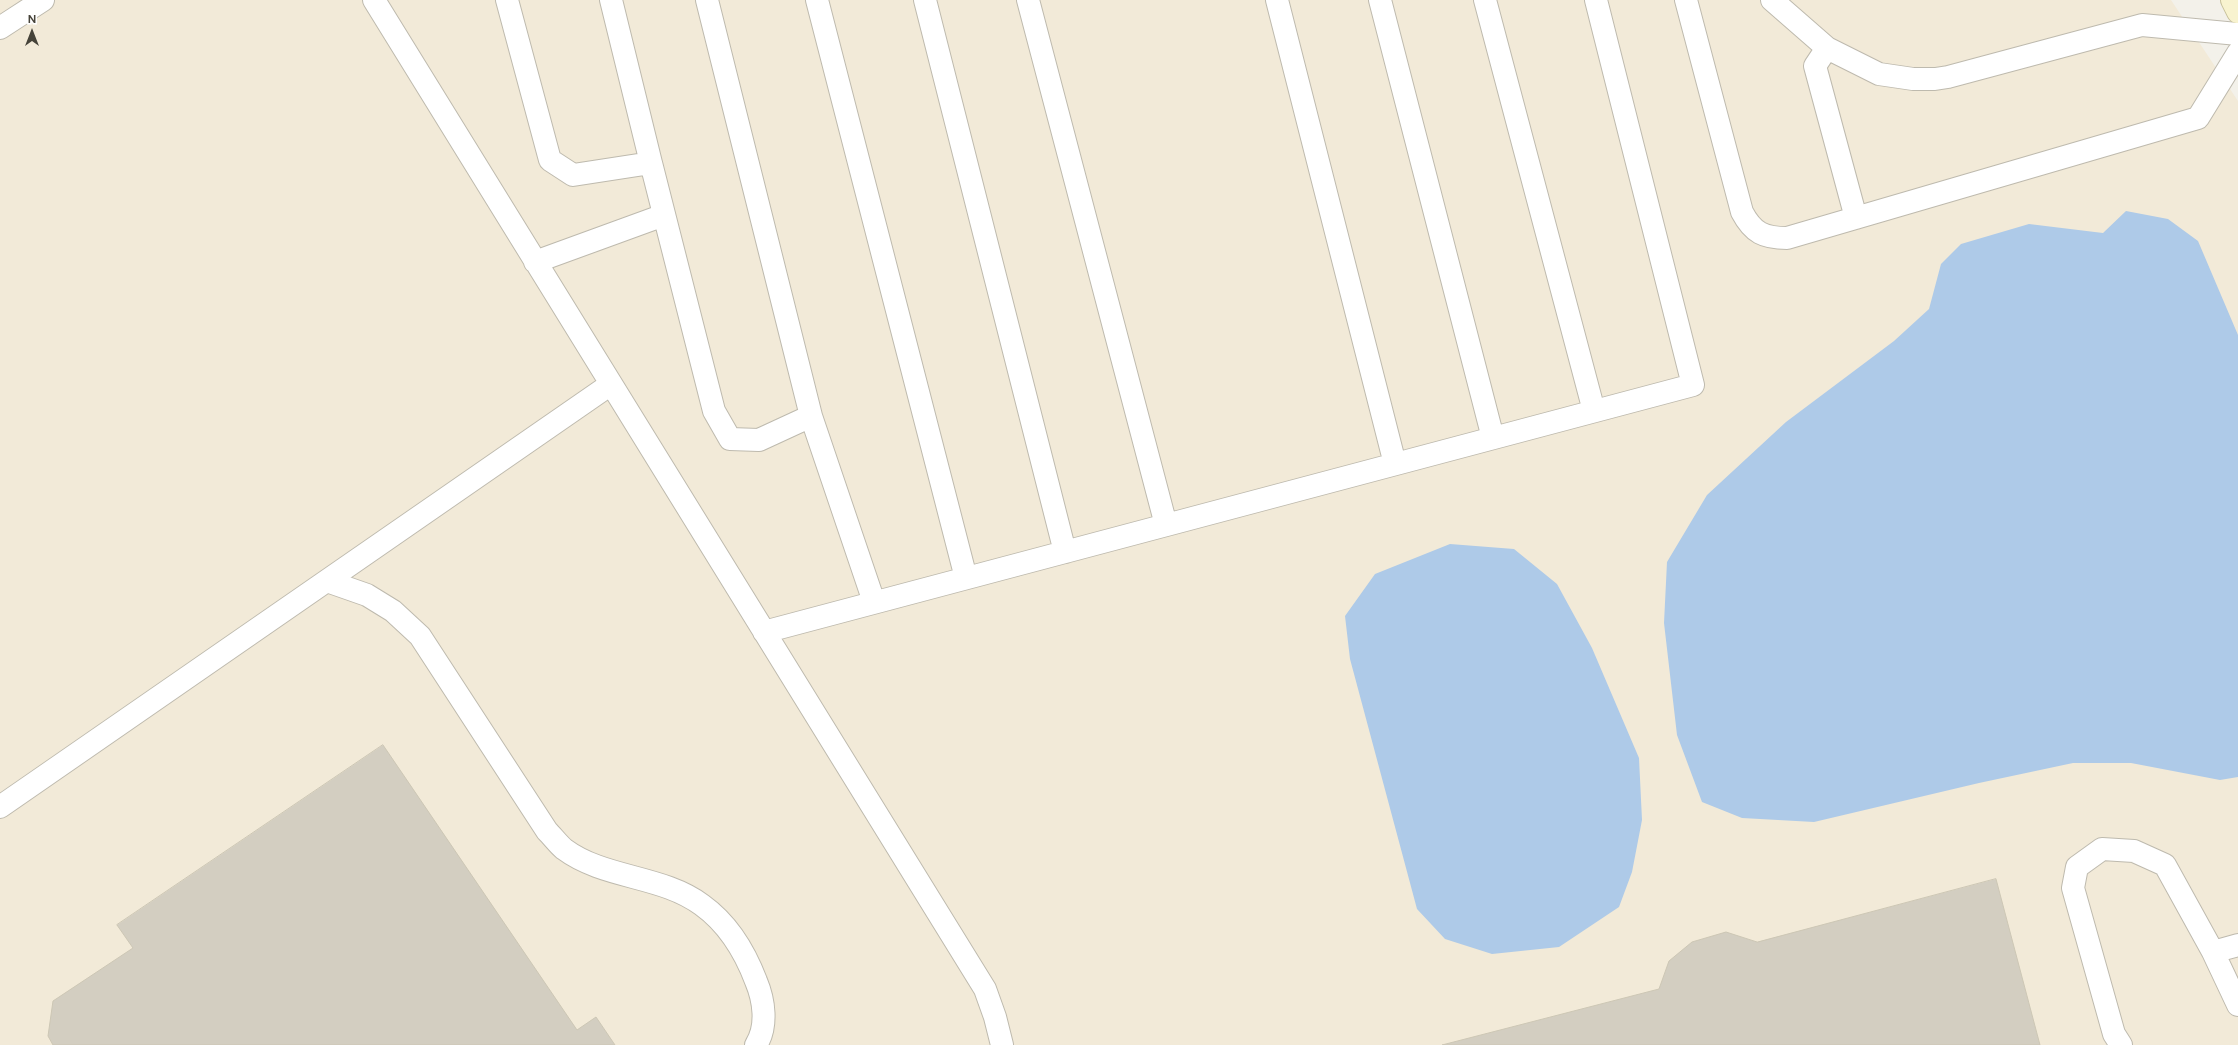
<!DOCTYPE html>
<html>
<head>
<meta charset="utf-8">
<style>
  body { margin:0 }
  #map { position:relative; width:2238px; height:1045px; overflow:hidden; background:#f3f1ea; font-family:Figtree,sans-serif }
  canvas { display:block }
  .north { position:absolute; left:12px; top:12px; width:40px; height:40px; -webkit-text-stroke:3px #fff; paint-order:stroke; rotate:0deg; font-size:11px; font-weight:700; line-height:16px; text-align:center; color:#464339 }
  .north::after { content:''; display:block; margin:auto; width:14px; height:18px; background:#464339; clip-path:polygon(50% 0,100% 100%,50% 72%,0 100%) }
</style>
</head>
<body>
<div id="map">
<canvas width="2238" height="1045"></canvas>
<div class="north">N</div>
</div>
<script>
const c = document.querySelector('canvas').getContext('2d');
c.lineJoin = 'round';
function paint(path, color) {
  c.fillStyle = color;
  c.fill(path, 'evenodd');
}
function trace(path, color, width, dash) {
  c.strokeStyle = color;
  c.lineWidth = width;
  c.lineCap = dash ? 'butt' : 'round';
  c.setLineDash(dash || []);
  c.stroke(path);
}
paint(new Path2D(`
  M0,0H2171L2238,101V1045H0Z`), '#f2ead8');
paint(new Path2D(`
  M2126,211L2168,219L2198,241L2238,335V777L2220,780L2131,763H2073L1979,783L1814,822L1742,818L1702,802L1677,735L1664,623L1667,562L1707,495L1786,422L1894,341L1929,309L1941,264L1961,244L2029,224L2103,233Z
  M1450,544L1514,549L1557,584L1592,648L1639,758L1642,820L1632,872L1619,907L1559,947L1492,954L1445,939L1417,909L1350,659L1345,616L1375,574Z`), '#aecae8');
const building = new Path2D(`
  M383,745L577,1030L596,1017L615,1045H53L48,1036L53,1001L133,948L117,925Z
  M1996,879L2040,1045H1442L1659,989L1669,961L1692,942L1726,932L1757,942Z`);
paint(building, '#d3cec1');
trace(building, '#cdc7b5', 1);
const service = new Path2D(`
  M374,0L985,989L995,1017L1002,1045
  M507,0L550,160L573,175L651,163L714,411L730,439L759,440L811,416L874,602
  M611,0L651,163
  M707,0L811,416
  M817,0L966,578
  M925,0L1065,552
  M1028,0L1166,525
  M1277,0L1395,464
  M1380,0L1493,438
  M1485,0L1594,411
  M1686,0L1742,212C1753,233 1764,238 1787,238L2198,118L2238,53
  M1772,0L1827,48L1879,74L1913,79H1935L1948,77L2142,25L2238,34
  M0,28L43,0
  M1827,48L1815,66L1856,218
  M535,262L664,215
  M327,581L367,595L393,611L420,636L547,831C553,837 558,844 564,849C604,879 662,875 702,905C727,923 745,952 756,981C764,1000 768,1026 756,1045
  M764,632L1693,385L1596,0
  M0,807L611,384
  M2238,945L2213,952L2238,1005
  M2121,1045L2114,1034L2073,888L2077,867L2102,849L2134,851L2165,865L2213,952`);
const secondary = new Path2D(`
  M2232,0L2238,12`);
trace(service, '#bebaae', 24);
trace(secondary, '#c7c19b', 24);
trace(service, '#fff', 22);
trace(secondary, '#f8f3cf', 22);
</script>
</body>
</html>
